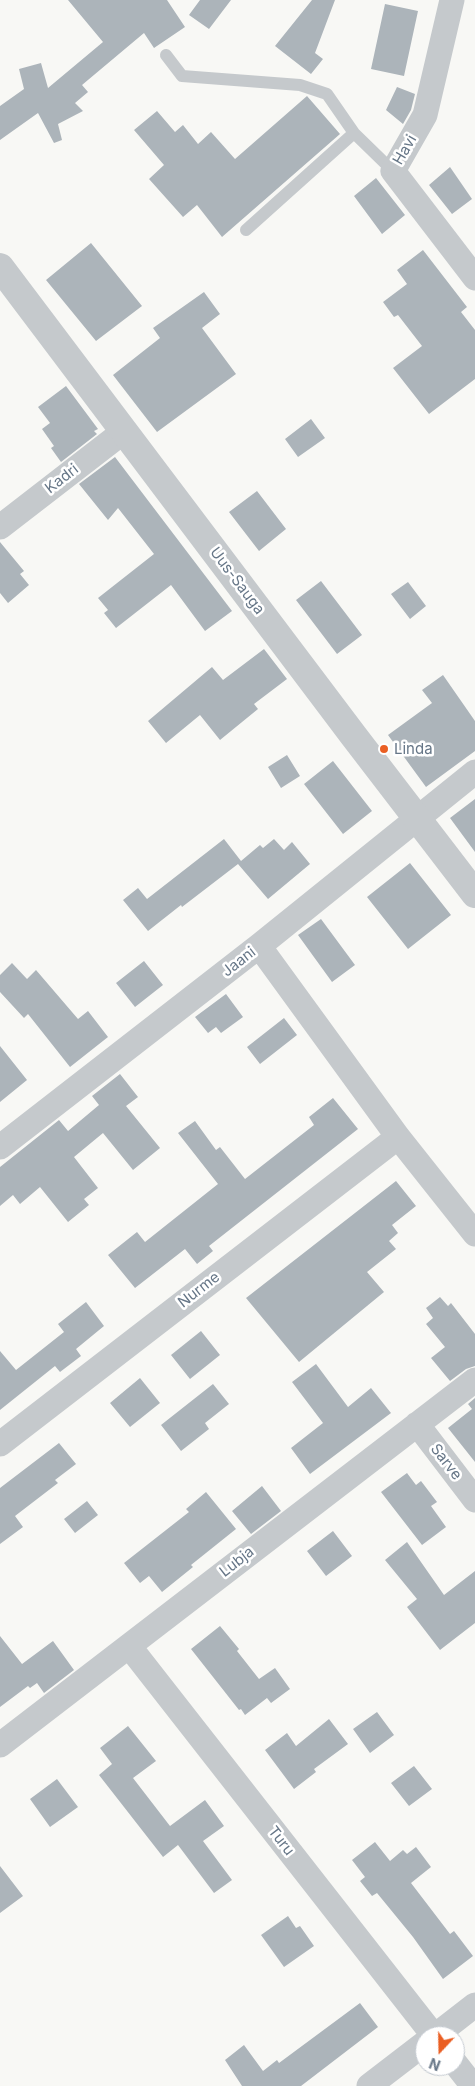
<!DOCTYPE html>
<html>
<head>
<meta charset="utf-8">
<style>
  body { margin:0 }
  #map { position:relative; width:475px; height:2086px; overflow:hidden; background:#f8f8f5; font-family:Inter,sans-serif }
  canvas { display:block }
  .north { position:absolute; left:415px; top:2026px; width:50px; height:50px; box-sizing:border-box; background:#fff; border:1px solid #c2c8cf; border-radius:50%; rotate:201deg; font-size:14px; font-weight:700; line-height:20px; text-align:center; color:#667687 }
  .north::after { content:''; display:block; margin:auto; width:18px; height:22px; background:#ea5f23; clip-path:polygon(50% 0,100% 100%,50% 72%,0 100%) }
</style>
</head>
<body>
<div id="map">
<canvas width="475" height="2086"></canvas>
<div class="north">N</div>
</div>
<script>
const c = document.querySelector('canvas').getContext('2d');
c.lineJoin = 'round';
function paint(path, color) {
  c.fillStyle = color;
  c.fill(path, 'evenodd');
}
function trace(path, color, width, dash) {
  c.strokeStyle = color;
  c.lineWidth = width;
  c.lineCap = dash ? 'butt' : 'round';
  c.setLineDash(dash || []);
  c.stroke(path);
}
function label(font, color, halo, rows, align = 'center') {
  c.font = font + ' Inter,sans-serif';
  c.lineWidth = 5;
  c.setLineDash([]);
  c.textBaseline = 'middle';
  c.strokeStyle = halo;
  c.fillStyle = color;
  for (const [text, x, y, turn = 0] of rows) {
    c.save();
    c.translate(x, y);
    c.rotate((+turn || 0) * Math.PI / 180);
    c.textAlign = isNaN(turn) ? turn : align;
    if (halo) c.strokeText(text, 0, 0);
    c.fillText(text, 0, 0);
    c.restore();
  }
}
paint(new Path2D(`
  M68,0H167L185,27L154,48L144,33L82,85L88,92L75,103L83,111L58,124L62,140L54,143L38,113L0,140V106L24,89L19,69L41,63L48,88L103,42Z
  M200,0H231L209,29L189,15Z
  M312,0H335L315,53L323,59L311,74L275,46Z
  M385,4L418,11L404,76L371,69Z
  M397,87L415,94L411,110L403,124L386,110Z
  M307,96L340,134L222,237L197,205L183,217L149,179L164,165L134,130L157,111L175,132L183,125L198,144L211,132L235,159Z
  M450,167L472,199L452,214L429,185Z
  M376,178L405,215L382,234L354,196Z
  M91,243L142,306L96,341L46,280Z
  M423,250L467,307L461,312L475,330V379L429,414L393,368L422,346L398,315L394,317L383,302L407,284L397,270Z
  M204,292L220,314L202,328L236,374L157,432L113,375L160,338L153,328Z
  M66,386L98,429L94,431L97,434L61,462L51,448L54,446L42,429L50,423L38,407Z
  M311,419L325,438L298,457L285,439Z
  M115,457L232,611L205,631L171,585L116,628L104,613L108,610L98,598L154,554L118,508L108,520L79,484Z
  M257,491L286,529L259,551L229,512Z
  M0,542L24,571L20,574L29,585L8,603L0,593Z
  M321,581L362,635L337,654L296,600Z
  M408,582L426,606L410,619L391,594Z
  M264,649L287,679L254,704L258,709L220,740L200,715L166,743L148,721L212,667L223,680Z
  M443,675L475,721V751L426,787L388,735L432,703L422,690Z
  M287,755L300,776L281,788L268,767Z
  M333,761L372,811L343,834L304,784Z
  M475,799V852L450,818Z
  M224,839L241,861L260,845L263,848L274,839L284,850L292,842L310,864L268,899L238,864L182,907L181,905L148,931L123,900L138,888L147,899Z
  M410,863L451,915L408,949L367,897Z
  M321,919L355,965L332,982L298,935Z
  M144,961L163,985L135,1007L116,983Z
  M12,963L27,979L36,970L78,1019L88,1011L108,1037L70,1067L28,1014L24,1018L0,992V975Z
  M226,994L243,1017L221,1033L216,1027L208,1033L195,1017Z
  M284,1018L297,1035L260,1064L247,1047Z
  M0,1046L27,1080L0,1102Z
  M120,1074L138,1097L126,1106L160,1148L133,1170L103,1133L74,1157L98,1188L84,1199L89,1205L68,1222L40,1187L20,1204L13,1195L0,1206V1167L59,1120L68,1131L99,1105L92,1096Z
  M333,1098L358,1129L209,1246L213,1251L197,1264L185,1249L135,1288L108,1255L137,1232L145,1242L218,1184L178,1133L195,1121L216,1150L220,1147L245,1179L314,1125L309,1117Z
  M396,1181L416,1206L392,1225L398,1233L389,1241L396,1249L367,1272L384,1292L299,1362L246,1298Z
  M440,1297L448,1306L451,1303L475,1334V1366L466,1369L450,1381L431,1358L445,1347L426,1324L433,1318L426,1308Z
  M86,1302L104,1326L76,1349L81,1356L60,1372L55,1366L0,1410V1351L16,1370L64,1332L58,1324Z
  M201,1331L220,1355L190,1379L171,1355Z
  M316,1364L348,1407L371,1388L391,1413L310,1474L291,1448L323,1423L292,1382Z
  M140,1378L160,1403L130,1427L110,1403Z
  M213,1384L229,1404L205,1423L209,1429L181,1451L161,1425Z
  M475,1398V1462L448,1428L472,1409L468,1404Z
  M59,1443L76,1464L55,1480L58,1483L15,1516L23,1527L0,1544V1488Z
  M407,1473L416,1485L421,1481L437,1502L431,1506L446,1527L422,1545L381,1492Z
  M262,1486L281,1511L251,1534L232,1511Z
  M206,1492L236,1529L191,1565L193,1567L162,1592L149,1576L140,1583L124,1563L189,1512L186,1509Z
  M87,1501L98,1515L75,1533L64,1519Z
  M333,1531L352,1556L326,1576L307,1551Z
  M407,1542L444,1595L475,1571V1623L440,1650L407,1607L417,1599L385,1560Z
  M220,1626L239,1649L237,1651L259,1679L275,1668L290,1689L271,1703L267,1698L245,1715L241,1709L239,1710L191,1649Z
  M0,1636L22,1664L53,1641L74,1670L44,1693L37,1683L30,1688L28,1686L0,1707Z
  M377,1712L394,1735L370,1753L353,1729Z
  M329,1719L348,1744L314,1769L316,1772L294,1789L265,1750L287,1733L296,1746Z
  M128,1726L156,1761L133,1778L170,1826L205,1800L224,1826L203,1841L232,1880L214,1893L178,1845L163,1857L99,1775L112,1764L100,1748Z
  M414,1766L432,1789L409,1806L391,1783Z
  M57,1779L78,1807L50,1827L30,1799Z
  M375,1842L390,1861L403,1850L407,1854L416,1847L431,1867L411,1883L450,1934L454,1931L473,1956L443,1979L413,1937L377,1893L372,1896L360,1881L365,1877L352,1860Z
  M0,1866L23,1896L0,1913Z
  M288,1916L296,1928L300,1926L314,1946L284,1967L261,1935Z
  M360,2003L378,2027L301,2086H242L225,2060L244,2045L263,2071L277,2060L279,2063Z`), '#acb4ba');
trace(new Path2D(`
  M166,55L182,76L300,85L327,94L354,133L393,171
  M246,230L354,133`), '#c5c9cc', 12);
trace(new Path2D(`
  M452,0L425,115L393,171L475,278
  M0,527L123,432
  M259,946L398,1137L475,1234
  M0,1147L259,946L475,772
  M417,1424L475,1500
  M0,1444L398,1137
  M129,1646L434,2036
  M0,1745L475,1380
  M435,2036L475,2005
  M455,2063L473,2086
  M369,2086L425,2043`), '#c5c9cc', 25);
trace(new Path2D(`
  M0,267L353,735L475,894`), '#c5c9cc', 28);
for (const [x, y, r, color] of [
  [384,749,5,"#ea5f23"]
]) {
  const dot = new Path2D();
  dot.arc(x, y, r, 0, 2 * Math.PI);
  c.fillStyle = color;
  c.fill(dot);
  trace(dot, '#fff', 2);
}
label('15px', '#667687', '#fff', [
  ["Havi",405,150,-60],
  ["Kadri",62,479,-38],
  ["Uus-Sauga",237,581,53],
  ["Jaani",239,962,-38],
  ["Nurme",199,1290,-38],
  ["Sarve",446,1462,52],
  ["Lubja",237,1562,-38],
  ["Turu",281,1841,52]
]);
label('15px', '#667687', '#fff', [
  ["Linda",394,749]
], 'left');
</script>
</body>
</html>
